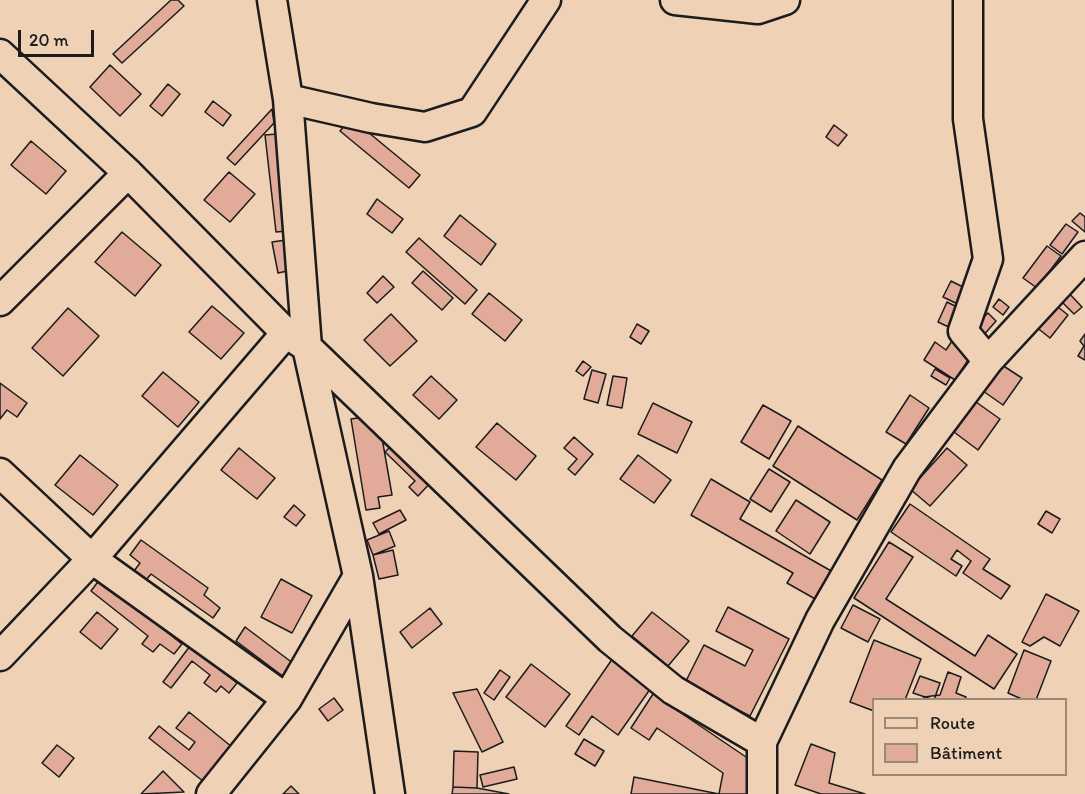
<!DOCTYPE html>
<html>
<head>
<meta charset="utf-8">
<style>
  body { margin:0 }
  #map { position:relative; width:1085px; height:794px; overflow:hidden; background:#efd1b5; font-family:Itim,sans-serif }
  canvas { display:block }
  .legend { position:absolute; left:872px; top:698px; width:195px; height:78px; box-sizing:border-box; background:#efd1b5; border:2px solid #9b8978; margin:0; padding:8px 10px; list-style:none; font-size:18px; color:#1c1c1c }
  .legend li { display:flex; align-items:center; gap:12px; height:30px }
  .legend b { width:30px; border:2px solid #9b8978 }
  .scale { position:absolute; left:18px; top:30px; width:76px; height:27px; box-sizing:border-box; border:3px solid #1c1c1c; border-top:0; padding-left:8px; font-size:18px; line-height:21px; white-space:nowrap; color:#1c1c1c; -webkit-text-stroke:4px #efd1b5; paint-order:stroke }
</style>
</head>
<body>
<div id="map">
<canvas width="1085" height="794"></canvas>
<ul class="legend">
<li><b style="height:8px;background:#efd1b5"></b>Route</li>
<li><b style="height:16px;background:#e2ab99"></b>Bâtiment</li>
</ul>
<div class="scale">20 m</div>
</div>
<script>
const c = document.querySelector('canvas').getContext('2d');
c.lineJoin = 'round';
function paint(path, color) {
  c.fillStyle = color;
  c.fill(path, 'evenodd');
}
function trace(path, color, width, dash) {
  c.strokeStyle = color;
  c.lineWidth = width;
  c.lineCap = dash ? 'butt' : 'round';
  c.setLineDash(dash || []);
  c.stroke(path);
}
const building = new Path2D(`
  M171,0H178L184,6L122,63L113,54Z
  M110,65L141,94L120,116L90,87Z
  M168,84L180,94L162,116L150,106Z
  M213,101L231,115L223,126L205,112Z
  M272,109L274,123L235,165L227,158Z
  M351,118L420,175L409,188L340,131Z
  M834,125L847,135L838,146L826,137Z
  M277,134L287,231L276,232L265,135Z
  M31,141L66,171L46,194L11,165Z
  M229,172L255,194L230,222L204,200Z
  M377,199L403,219L392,233L367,214Z
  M1080,213L1085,217V232L1072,221Z
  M460,215L496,244L481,265L444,236Z
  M1066,224L1078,232L1062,254L1050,245Z
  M122,232L161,265L135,296L95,262Z
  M419,238L477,290L465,304L406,252Z
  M286,240L292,270L278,273L272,242Z
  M1047,246L1061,256L1037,288L1023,278Z
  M423,271L453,298L442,310L412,283Z
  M383,276L394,287L377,303L367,293Z
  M951,281L967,289L960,305L943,297Z
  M1065,289L1082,307L1074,314L1057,297Z
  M489,293L522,320L505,341L472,314Z
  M999,299L1009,307L1003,315L993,307Z
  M947,302L965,311L955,330L938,322Z
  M1053,303L1068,315L1050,338L1035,326Z
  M212,306L244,333L221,359L189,332Z
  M68,308L99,336L63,376L32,348Z
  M988,313L996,321L981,338L972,329Z
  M391,314L417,341L390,366L364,340Z
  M637,324L649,331L641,344L630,337Z
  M1085,334V360L1078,356L1084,346L1080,341Z
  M952,341L972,354L955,380L924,360L935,342L946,350Z
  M583,361L591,367L583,376L576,371Z
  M1002,365L1022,378L1003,405L983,391Z
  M935,369L950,378L946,385L931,376Z
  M592,370L606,374L598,403L584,399Z
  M163,372L199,402L178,427L142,396Z
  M431,376L457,400L439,419L413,395Z
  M613,376L627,378L622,408L607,405Z
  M0,383L27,403L17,417L7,410L0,419Z
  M910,395L929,408L906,444L886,432Z
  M976,402L1000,419L978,450L954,432Z
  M653,403L692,422L677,453L638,434Z
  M763,405L791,421L769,459L741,442Z
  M378,415L392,495L378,497L380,508L366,510L351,419Z
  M497,423L536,456L516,480L476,447Z
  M798,426L882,480L857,520L773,466Z
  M574,437L593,454L575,475L568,469L577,459L564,448Z
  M396,441L435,478L418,496L409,487L415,481L385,452Z
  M239,448L275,478L257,499L221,470Z
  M947,448L967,465L930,506L910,489Z
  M80,455L118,485L93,515L55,485Z
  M638,455L671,480L654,503L620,479Z
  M769,469L790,482L771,512L750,499Z
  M711,479L750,502L740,519L833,572L817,600L787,583L793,573L691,515Z
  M796,500L830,522L810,554L776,531Z
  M910,504L990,559L983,569L1010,586L1001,599L963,573L971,561L957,550L951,559L962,566L956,576L891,532Z
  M294,505L305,515L296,526L284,517Z
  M400,510L406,520L379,534L373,523Z
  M1046,511L1060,519L1052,533L1038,524Z
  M389,531L395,546L373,555L367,540Z
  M141,540L208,588L204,595L220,608L213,618L151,574L146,580L134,571L140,563L130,555Z
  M889,542L913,557L886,599L975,656L988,635L1017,654L994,689L854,598Z
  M393,550L398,575L379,579L373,555Z
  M100,579L182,644L174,654L160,644L153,652L142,644L148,636L91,591Z
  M281,579L312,596L292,633L261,617Z
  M1046,594L1079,611L1060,646L1044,637L1030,646L1022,642Z
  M853,605L880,619L868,642L841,628Z
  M728,607L789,639L750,716L685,683L704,645L745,666L753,650L716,631Z
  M430,608L442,624L412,648L400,632Z
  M97,612L118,629L101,649L80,632Z
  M652,612L689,641L668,666L632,636Z
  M245,627L298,667L288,680L236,641Z
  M874,640L921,659L905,700H874V711L850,702Z
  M190,646L237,683L229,693L221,686L216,692L204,683L210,675L192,661L171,688L163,682Z
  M1024,650L1051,661L1036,700H1024L1008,693Z
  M613,658L653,685L618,735L592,716L579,735L566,726Z
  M531,664L570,694L545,727L506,697Z
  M500,670L510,677L494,700L484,693Z
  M948,672L961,677L956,693L966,697L965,700H923L924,697L940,695Z
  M920,676L940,683L934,700L913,693Z
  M477,689L503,742L482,752L453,693Z
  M653,694L749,759V794H719L723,773L657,728L649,740L631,728Z
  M334,698L343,710L328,721L319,709Z
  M189,712L232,747L204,782L149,738L159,726L189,750L195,742L176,728Z
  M584,739L604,751L595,766L575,754Z
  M811,744L835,753L829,783L865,794H821L795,785Z
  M57,745L74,758L59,777L42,763Z
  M454,751L478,752L477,788L453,787Z
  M514,767L517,779L483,787L480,775Z
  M163,771L184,792L141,794Z
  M634,777L719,794H631Z
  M291,786L299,794H283Z
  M453,787L477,788L509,794H452Z`);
paint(building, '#e2ab99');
trace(building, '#1c1c1c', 1.5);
const minor = new Path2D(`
  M272,0L288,99L307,347L358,576L390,794
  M675,0L758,9L785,0
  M968,0V119L988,259L963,331L988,361
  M0,54L128,173L286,333L307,347L610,639L673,690L762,742
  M288,99L371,118L425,127L472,112L546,0
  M0,301L128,173
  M0,473L92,559L287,699L358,576
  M0,656L92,559L286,333
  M211,794L287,699
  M762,794V742L820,620L907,469L988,361L1085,256`);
trace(minor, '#1c1c1c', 33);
trace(minor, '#efd1b5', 28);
</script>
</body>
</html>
